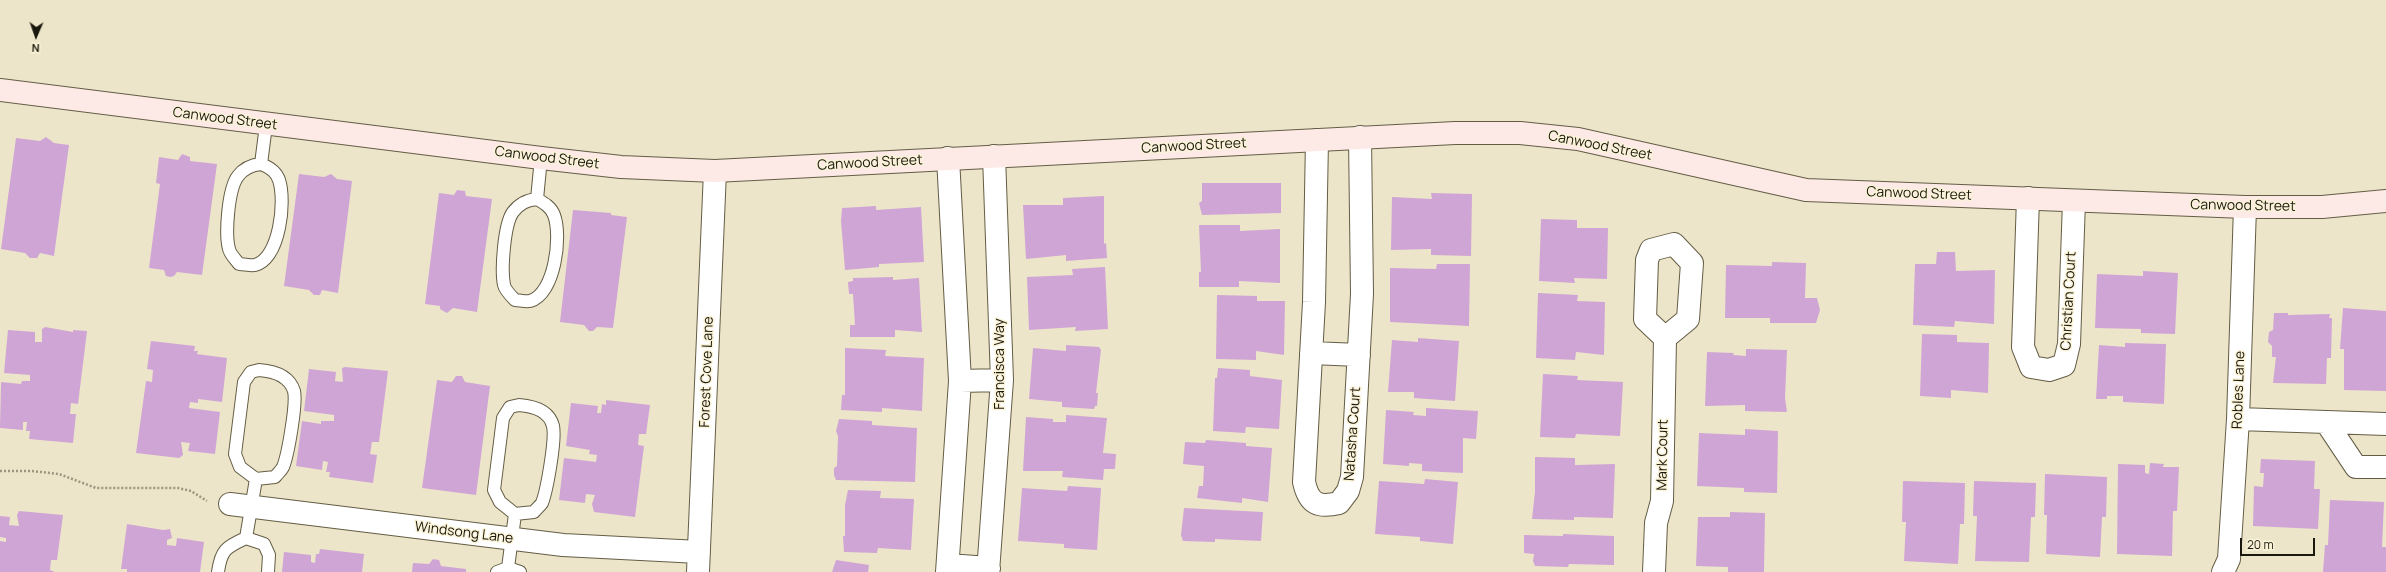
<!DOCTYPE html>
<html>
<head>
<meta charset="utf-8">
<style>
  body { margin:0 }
  #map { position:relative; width:2386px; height:572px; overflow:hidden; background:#ede5ca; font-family:Manrope,sans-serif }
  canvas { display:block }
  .north { position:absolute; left:16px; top:16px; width:40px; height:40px; -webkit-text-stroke:3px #fbf3d7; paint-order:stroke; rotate:182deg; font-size:11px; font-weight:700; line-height:16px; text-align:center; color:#1a170d }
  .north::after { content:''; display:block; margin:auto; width:14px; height:18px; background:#1a170d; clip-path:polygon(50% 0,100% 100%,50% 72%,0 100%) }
  .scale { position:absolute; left:2240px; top:538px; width:75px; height:18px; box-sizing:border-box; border:2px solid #1a170d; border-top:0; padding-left:5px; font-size:12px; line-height:14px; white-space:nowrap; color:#1a170d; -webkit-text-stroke:3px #fbf3d7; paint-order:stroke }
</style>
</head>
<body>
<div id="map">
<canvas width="2386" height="572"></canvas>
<div class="north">N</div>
<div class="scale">20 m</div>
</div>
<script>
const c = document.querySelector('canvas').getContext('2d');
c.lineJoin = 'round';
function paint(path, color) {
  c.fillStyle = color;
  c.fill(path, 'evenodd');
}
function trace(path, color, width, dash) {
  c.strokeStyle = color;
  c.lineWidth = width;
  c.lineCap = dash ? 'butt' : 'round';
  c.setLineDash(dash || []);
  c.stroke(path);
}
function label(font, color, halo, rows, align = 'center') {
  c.font = font + ' Manrope,sans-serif';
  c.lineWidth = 3;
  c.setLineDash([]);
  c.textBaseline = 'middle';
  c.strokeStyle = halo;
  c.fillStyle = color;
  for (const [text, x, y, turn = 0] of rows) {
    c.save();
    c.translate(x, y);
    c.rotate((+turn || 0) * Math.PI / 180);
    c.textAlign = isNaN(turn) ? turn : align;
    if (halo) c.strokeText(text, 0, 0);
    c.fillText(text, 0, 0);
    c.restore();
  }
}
paint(new Path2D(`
  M46,137L54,143L69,145L54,256L40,253L37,258H30L25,253L1,249L16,138L40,141Z
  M182,154L190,157V161L217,164L202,275L177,272L174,276L170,277L166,276L164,270L149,268L160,184L156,183L159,157L178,160Z
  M299,174L324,177L331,174L337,179L352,181L338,293L322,290L320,295H314L309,290L284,286Z
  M1202,183H1281V213L1202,215L1199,203L1202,201Z
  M457,190L465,191L466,196L492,199L477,312L453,308L447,313L440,309V306L425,304L439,193L454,195Z
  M1431,193L1472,194L1471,256L1431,255V249L1391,250L1392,197L1432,199Z
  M1104,196V244L1106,243L1107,258L1066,261V255L1026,259L1023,205H1063V198Z
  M876,206V210L921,207L924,262L879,264V267L845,270L841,221L842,208Z
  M573,210L611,213V215L627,217L613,328L597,327L593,331H589L584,325L560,322Z
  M1541,219L1577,220V228H1608L1607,279L1574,278L1575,283L1539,281Z
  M1199,225H1240V231L1280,229V283L1239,281V287H1199V272H1201Z
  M1937,252H1955L1956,271L1995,270L1994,324L1955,321L1954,327L1913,325L1915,264H1936Z
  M1772,262L1806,263L1805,298H1817L1820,310L1816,323H1770V318H1725L1726,265L1772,266Z
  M1437,264H1470L1469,326L1390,322V268L1436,269Z
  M1105,267L1108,329L1075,331L1076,327L1029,330L1027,277L1073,275L1072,269Z
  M2143,271L2178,273L2175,334L2141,333V329L2095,328L2097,274L2143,276Z
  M893,277V280L919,278L922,332L895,330V337H850V325H855L853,294H849L848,282L853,281V278Z
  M1538,293L1578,295L1577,301L1605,302L1604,355L1576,352L1575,360L1536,358Z
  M1217,295L1257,296V301H1285L1284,355L1256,351V360L1216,359Z
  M2343,308L2386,311V391L2344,390V349H2340Z
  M2274,313H2288V315L2330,314L2329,318H2332L2331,358H2327L2326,384L2273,383L2276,357H2272V346L2268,342L2269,332L2273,330Z
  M45,327L73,332V330L87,331L78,404L71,403L70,414H76L73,443L29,439L30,431H26L27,422H23V430L0,428L1,382L21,384L22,381H30V375L4,373L8,330L35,332V342H42V329Z
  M1922,334L1957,335V342L1989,343L1988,393L1951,390V398L1920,396Z
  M1418,338L1459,341L1455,401L1414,398V392H1388L1392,340L1418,342Z
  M151,341L195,346L194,351H198L197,354L227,358L222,402L198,399V403L190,402L189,408L220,412L215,454L188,451L190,443L181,442L183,455L179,458L136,453L146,381L152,382L153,370L147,369Z
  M2125,343L2166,344L2164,404L2123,402V396H2107V399H2096L2099,345L2125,347Z
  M1066,345L1099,347L1101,350L1096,393H1098L1097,406H1095L1094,409L1062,407V402L1029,399L1033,348L1066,351Z
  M845,348L886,350L885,356L924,358L922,411L882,408V412L841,410L842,395H845Z
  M1746,349L1787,350L1785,398L1787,412L1745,411V405L1705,406L1707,352L1734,353L1733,355L1746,356Z
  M345,367L388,371L379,442H372L370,454L377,455L373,483L329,477L330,472H326L328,462L323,461L322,470L296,466L302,421L321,424V421H334V415L304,411L309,369L336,372L335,381L343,382L342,368Z
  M1218,368L1250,370V376L1282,380L1279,429L1246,427L1245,433L1213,431L1215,378H1217Z
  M1543,374L1578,376L1577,380L1623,382L1620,436L1576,434L1575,438H1571L1540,437Z
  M456,376H462L465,382L490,386L476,495L422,488L437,380L452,382Z
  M606,400L650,405L646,434H639L638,445L644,446L635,517L594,512L592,504L595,495L586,494L585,503L559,500L564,458L596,462L597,455L589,454L590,450L566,446L571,403L598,406L597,413H601L602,404L606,405Z
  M1426,408L1478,411L1476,439L1463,438V473L1422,471V464L1409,463V466L1383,464L1386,410L1414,412L1413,415L1426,416Z
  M1066,415L1107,418L1103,453L1116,454L1115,469H1104L1103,480L1062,477L1063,471H1023L1026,417L1053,419V422H1066Z
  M839,419L872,421V425L917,428L915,482L836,480L834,475V468L837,466L838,436L836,431Z
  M1745,429L1778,431L1777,493L1744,492V488L1697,486L1699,433L1745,435Z
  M1206,440L1246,443V446L1272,448L1268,502L1242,498V503L1197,498L1199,486H1203L1204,466L1183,464L1185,442L1205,443Z
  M1535,457L1575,458V465L1615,464L1613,518L1574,517V520L1532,519L1535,492Z
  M2261,459L2315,461L2314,489H2320L2318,529L2253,526L2254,486L2263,487L2264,473H2260Z
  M2150,463L2164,464L2163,467H2179L2177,511H2173L2172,556L2117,554L2118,464L2145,465V473L2149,474Z
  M2045,474L2107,477L2106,517H2102L2100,557L2046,554L2047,515H2044Z
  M1425,479L1458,482L1453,544L1420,541V537L1375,534L1379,481L1424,484Z
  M1903,481L1965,483L1964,524H1960L1958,564L1904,561L1906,522H1902Z
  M1974,481L2036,483L2035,517H2031L2029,562L1975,561L1977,516H1973Z
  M1068,486L1101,488L1097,550L1064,548V544L1018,541L1022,488L1067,491Z
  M848,490L881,491L880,498L914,499L911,550L878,548L877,553L844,552L843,536H845V505Z
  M2330,500L2384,502L2382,547H2386V572H2323L2325,545H2328Z
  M1184,508L1263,512L1261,541L1215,539V542L1183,541L1181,535Z
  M19,511L63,515L57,560H51L50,570L55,572H0V541L6,542V538L0,537V516L10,517L9,525L19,526L17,515Z
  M1730,512L1765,513L1764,572H1728V567L1696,566L1698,517H1730Z
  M127,524L163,530L170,529L172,538L167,540V545L176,546L177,538L204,542L200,572H127V569H121Z
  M1563,534L1614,536V565L1569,564L1568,567L1535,566L1533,561L1534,554L1524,553V535L1563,536Z
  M320,549L364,554L362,572H282L284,552L311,555V562L315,563L316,554H319Z
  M433,559L439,560L441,566L466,569V572H412L413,563L429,564Z
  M836,560L869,565L868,572H832Z`), '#cfa5d5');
const lane = new Path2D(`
  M261,164C269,167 276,171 279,180C286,201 280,258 255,265C251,266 244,264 239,264C236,260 230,254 229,249C225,234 228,189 238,176C244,168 251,165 261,164Z
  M261,164L266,125
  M537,199C544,203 551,207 554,215C562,236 555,294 530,301C526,302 519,300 515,300C511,296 505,290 504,285C501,270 504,224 513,212C520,203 527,200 537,199Z
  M537,199L541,158
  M259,370C273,371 289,375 294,391C297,403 288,455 283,467C281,471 277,474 275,477L256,479L240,467L235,454L244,382L251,372Z
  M519,405C532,406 549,410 553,426C556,439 547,490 542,503C540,506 536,509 534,512L515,514L500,502L494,490L503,418L510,407Z
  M246,538L256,479
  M508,568L515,514
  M218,572C221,550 226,547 246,538L264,544L269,555L268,572
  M497,572L508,568L520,572`);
const street = new Path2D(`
  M1317,140L1314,302L1304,482C1309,504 1318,508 1339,503L1348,491L1352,477L1362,294L1360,137
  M2028,198L2023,347L2031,367L2049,370L2064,365L2069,344L2074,201
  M1311,353L1359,355
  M960,381L1002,380
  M2238,419L2386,424
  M2326,422L2356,467H2386
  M230,504L563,545L699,552
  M948,565L989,568
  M698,572L715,171
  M947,572L960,381L948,158
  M988,572L1002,380L994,156
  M1654,572L1656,523L1662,501L1665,338L1645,319L1647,260L1651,250L1674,244L1692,263L1688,319L1665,338
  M2223,572L2229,559L2238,419L2245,207`);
const secondary = new Path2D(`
  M0,90L541,158L621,167L715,171L1455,133H1520L1578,139L1806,190L2245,207H2322L2386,201`);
trace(lane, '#645d45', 14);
trace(street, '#645d45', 24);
trace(secondary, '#645d45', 24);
trace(new Path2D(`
  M0,471H32L59,474L96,488H178L191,491L207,501`), '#9b9580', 2.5, [2, 2]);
trace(lane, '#fff', 12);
trace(street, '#fff', 22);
trace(secondary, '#fde9e6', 22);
label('14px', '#1a170d', '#fbf3d7', [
  ["Canwood Street",225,119,7],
  ["Canwood Street",1194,146,-3],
  ["Canwood Street",1600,146,11],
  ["Canwood Street",547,158,7],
  ["Canwood Street",870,163,-3],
  ["Canwood Street",1919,194,2],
  ["Canwood Street",2243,206,1],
  ["Christian Court",2069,301,-87],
  ["Francisca Way",1000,364,-90],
  ["Forest Cove Lane",707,372,-88],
  ["Robles Lane",2239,390,-88],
  ["Natasha Court",1353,434,-86],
  ["Mark Court",1663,455,-89],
  ["Windsong Lane",464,533,7]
]);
</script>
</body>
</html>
